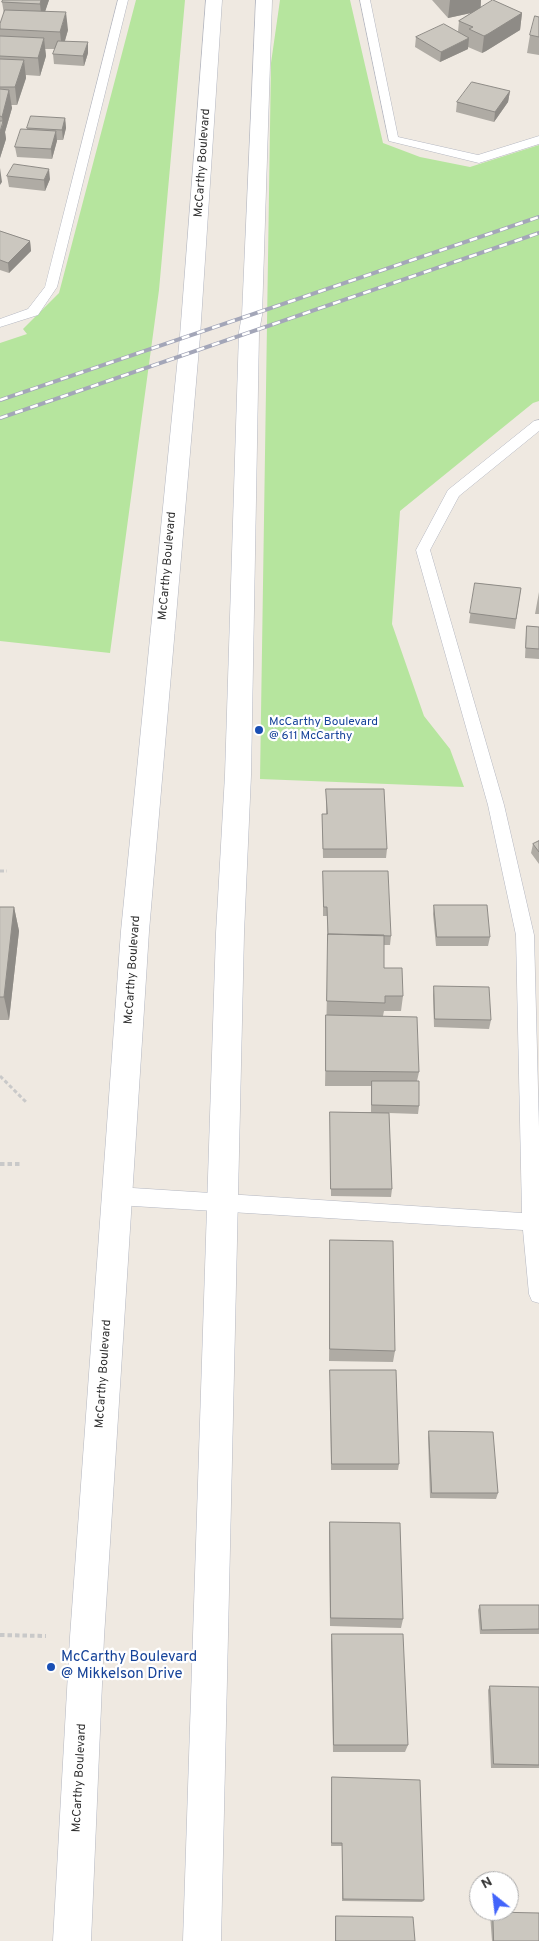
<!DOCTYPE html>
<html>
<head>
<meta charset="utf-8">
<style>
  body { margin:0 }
  #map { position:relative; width:539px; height:1941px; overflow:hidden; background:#efe9e1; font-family:Overpass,sans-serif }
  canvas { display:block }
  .north { position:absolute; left:469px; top:1871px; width:50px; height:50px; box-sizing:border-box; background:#fff; border:1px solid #ababab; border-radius:50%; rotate:331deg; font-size:14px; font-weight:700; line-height:20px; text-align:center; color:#2e2e2e }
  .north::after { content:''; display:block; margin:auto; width:18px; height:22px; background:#4264fb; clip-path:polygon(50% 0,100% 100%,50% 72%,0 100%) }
</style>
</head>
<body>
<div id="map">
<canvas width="539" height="1941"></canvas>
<div class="north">N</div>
</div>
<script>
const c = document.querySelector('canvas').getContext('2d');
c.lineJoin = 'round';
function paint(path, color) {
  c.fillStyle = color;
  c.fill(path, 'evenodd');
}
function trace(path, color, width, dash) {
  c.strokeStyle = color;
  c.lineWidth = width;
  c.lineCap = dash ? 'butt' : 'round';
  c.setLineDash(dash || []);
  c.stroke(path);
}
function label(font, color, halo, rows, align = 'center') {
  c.font = font + ' Overpass,sans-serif';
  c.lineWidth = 4.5;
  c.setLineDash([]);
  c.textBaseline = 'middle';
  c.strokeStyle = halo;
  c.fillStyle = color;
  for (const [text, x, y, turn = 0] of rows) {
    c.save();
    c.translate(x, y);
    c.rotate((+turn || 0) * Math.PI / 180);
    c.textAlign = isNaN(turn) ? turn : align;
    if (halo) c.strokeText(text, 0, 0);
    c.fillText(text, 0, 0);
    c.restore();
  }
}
paint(new Path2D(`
  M136,0H185L159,290L110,653L0,641V343L27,334L23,329L59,293Z
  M280,0H350L383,143L420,157L470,167L539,145V401L533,403L400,511L392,624L424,716L450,749L464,787L260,779L271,63Z`), '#b6e59e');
const lane = new Path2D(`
  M118,0H128L57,287L38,315L0,327V319L28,309L45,287Z
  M360,0H370L398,137L478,155L539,136V144L479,163L389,141Z
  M539,420V431L459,496L430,550L504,805L534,935L539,1128V1303L532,1301L529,1294L523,1230L117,1205L110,1202L107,1196L110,1190L117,1187L522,1213L516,935L488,805L416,550L448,490L534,421Z`);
const secondary = new Path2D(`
  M206,0H222L200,336L149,931L104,1637L91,1941H53L70,1637L121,931L180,336Z
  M256,0H272L262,315L259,332L251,775L244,933L221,1941H183L216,933L225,775L239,332L242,315Z`);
trace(lane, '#b4b7c1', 1);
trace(secondary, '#b4b7c1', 1);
trace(new Path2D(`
  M0,871H7
  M0,1076L27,1103`), '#c9c9c9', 3, [4, 2.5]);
trace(new Path2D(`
  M0,1164H20
  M0,1635L46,1636`), '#c9c9c9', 4, [4.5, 3]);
paint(lane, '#fff');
paint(secondary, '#fff');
const rail = new Path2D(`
  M0,400L539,217
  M0,418L539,233`);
trace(rail, '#a3a6b8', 4);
trace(rail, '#fff', 2.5, [8]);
paint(new Path2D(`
  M3,0H49L45,11L68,30L65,41L88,53L84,66L54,64L53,54L55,49H45L46,56L40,76L26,75V78L17,105H11L12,108L5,132L6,139L0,158V24L4,14L2,2Z
  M432,0H481V7L522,13L520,30L486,51L482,53L468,47V49L440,62L415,47L416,37L458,32L459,21L471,13L448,18Z
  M539,17V55L527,53L530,35Z
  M510,91L508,102L494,122L456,112L457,102Z
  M65,118L66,128L63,140H57L52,159L17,157L15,147L27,129V128Z
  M7,176L50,179L45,191L9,187Z
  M0,231L30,241L31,251L9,273L0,270Z
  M475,583L521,588L515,629L469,623Z
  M539,592V614H535Z
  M527,626L539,627V659L525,658L526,636Z
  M326,789L387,849L386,858H323L322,814H326Z
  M539,841V864L531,853L533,844Z
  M323,871L391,936L390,945H384V968L403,996L401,1011H384L383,1016L419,1072L417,1081L419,1106L418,1114L389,1113L392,1189L391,1197L331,1196L330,1112H371V1086H325L328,944L327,916H323Z
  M434,905L490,937L488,946H436L433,914Z
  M0,907H14L19,931L9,1020H0Z
  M434,986L491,1020L489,1029L434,1027L433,995Z
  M330,1240L395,1351L393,1362L329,1361L330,1253Z
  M330,1370L399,1464L398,1470H331Z
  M429,1431L498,1493L496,1499L430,1498L428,1437Z
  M330,1522L403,1619L401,1628L330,1626L329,1532Z
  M480,1605H539V1634H480L478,1610Z
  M332,1634L408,1745L405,1752H333L331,1642Z
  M490,1686L539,1687V1768H491L488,1690Z
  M332,1777L424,1900L422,1902L342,1901V1846H331Z
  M493,1912L539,1941H492L490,1914Z
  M336,1916L415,1941H335V1920Z`), '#afaba4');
paint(new Path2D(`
  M41,0H49L42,21L40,4Z
  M450,0H481L480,11L448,18Z
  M66,12L68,30L62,50L60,32Z
  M522,13L520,30L486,51L482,53L484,36Z
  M44,38L46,56L40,76L38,58Z
  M469,38L468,49L440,62L441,52Z
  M88,42V53L84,66L83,56Z
  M24,60L26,78L17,105L15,87Z
  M9,90L12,108L5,132L6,139L0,158V132L3,124L2,117Z
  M510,91L508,102L494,122L495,112Z
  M65,118L66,128L63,140L62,130Z
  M56,131L57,141L52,159L51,149Z
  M0,168L2,182L0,185Z
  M49,169L50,179L45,191L44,180Z
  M30,241L31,251L9,273L8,263Z
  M14,907L19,931L9,1020L4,997Z`), '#8e8b86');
const building = new Path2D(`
  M3,0H41L40,4L2,2Z
  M493,0L522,13L488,34L484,36L469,29L473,27L459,21Z
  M5,10L66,12L60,32L0,29V24Z
  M535,16L539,17V37L530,35Z
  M444,24L469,38L441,52L416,37Z
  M0,36L44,38L38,58L0,56Z
  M58,41L88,42L83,56L53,54Z
  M0,59L24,60L15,87H0Z
  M472,82L510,91L495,112L457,102Z
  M0,89L9,90L2,117L0,116Z
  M31,116L65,118L62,130L27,128Z
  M0,121H3L0,132Z
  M21,129L56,131L51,149L15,147Z
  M14,164L49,169L44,180L7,176Z
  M0,231L30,241L8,263L0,260Z
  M475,583L521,588L516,619L470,613Z
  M527,626L539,627V649L526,648Z
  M326,789H384L387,849H323L322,814H327Z
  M539,841V852L533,844Z
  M323,871H388L391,936L328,934V935L327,907H324Z
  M434,905H487L490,937H437Z
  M0,907H14L4,997H0Z
  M328,934L384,935V968H402L403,996H385V1003L327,1001Z
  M434,986L489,987L491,1020L435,1019Z
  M326,1015L417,1017L419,1072L326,1071Z
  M372,1081H419V1106L372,1105Z
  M330,1112L389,1113L392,1189H331Z
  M330,1240L393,1241L395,1351L330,1349Z
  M330,1370H396L399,1464H332Z
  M429,1431L493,1432L498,1493H432Z
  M330,1522L400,1523L403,1619L331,1618Z
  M480,1605H539V1629L482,1630Z
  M332,1634H403L408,1745H334Z
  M490,1686L539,1687V1765L494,1764Z
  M332,1777L420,1780L424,1900L343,1899L342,1843H332Z
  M493,1912L539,1913V1941H494Z
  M336,1916L413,1917L415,1941H336Z`);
paint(building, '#cbc7bf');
trace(building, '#8e8b86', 1);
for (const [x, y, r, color] of [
  [259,730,5,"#1a4fb4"],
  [51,1667,5,"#1a4fb4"]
]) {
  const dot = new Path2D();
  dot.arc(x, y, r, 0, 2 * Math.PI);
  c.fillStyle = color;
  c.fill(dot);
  trace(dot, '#fff', 2);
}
label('12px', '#2e2e2e', '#fff', [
  ["McCarthy Boulevard",203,163,-86],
  ["McCarthy Boulevard",168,566,-85],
  ["McCarthy Boulevard",133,970,-86],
  ["McCarthy Boulevard",104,1374,-86],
  ["McCarthy Boulevard",80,1778,-87]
]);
label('12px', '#164399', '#fff', [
  ["McCarthy Boulevard",269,723],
  ["@ 611 McCarthy",269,737]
], 'left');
label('15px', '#164399', '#fff', [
  ["McCarthy Boulevard",61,1658],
  ["@ Mikkelson Drive",61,1675]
], 'left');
</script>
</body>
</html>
